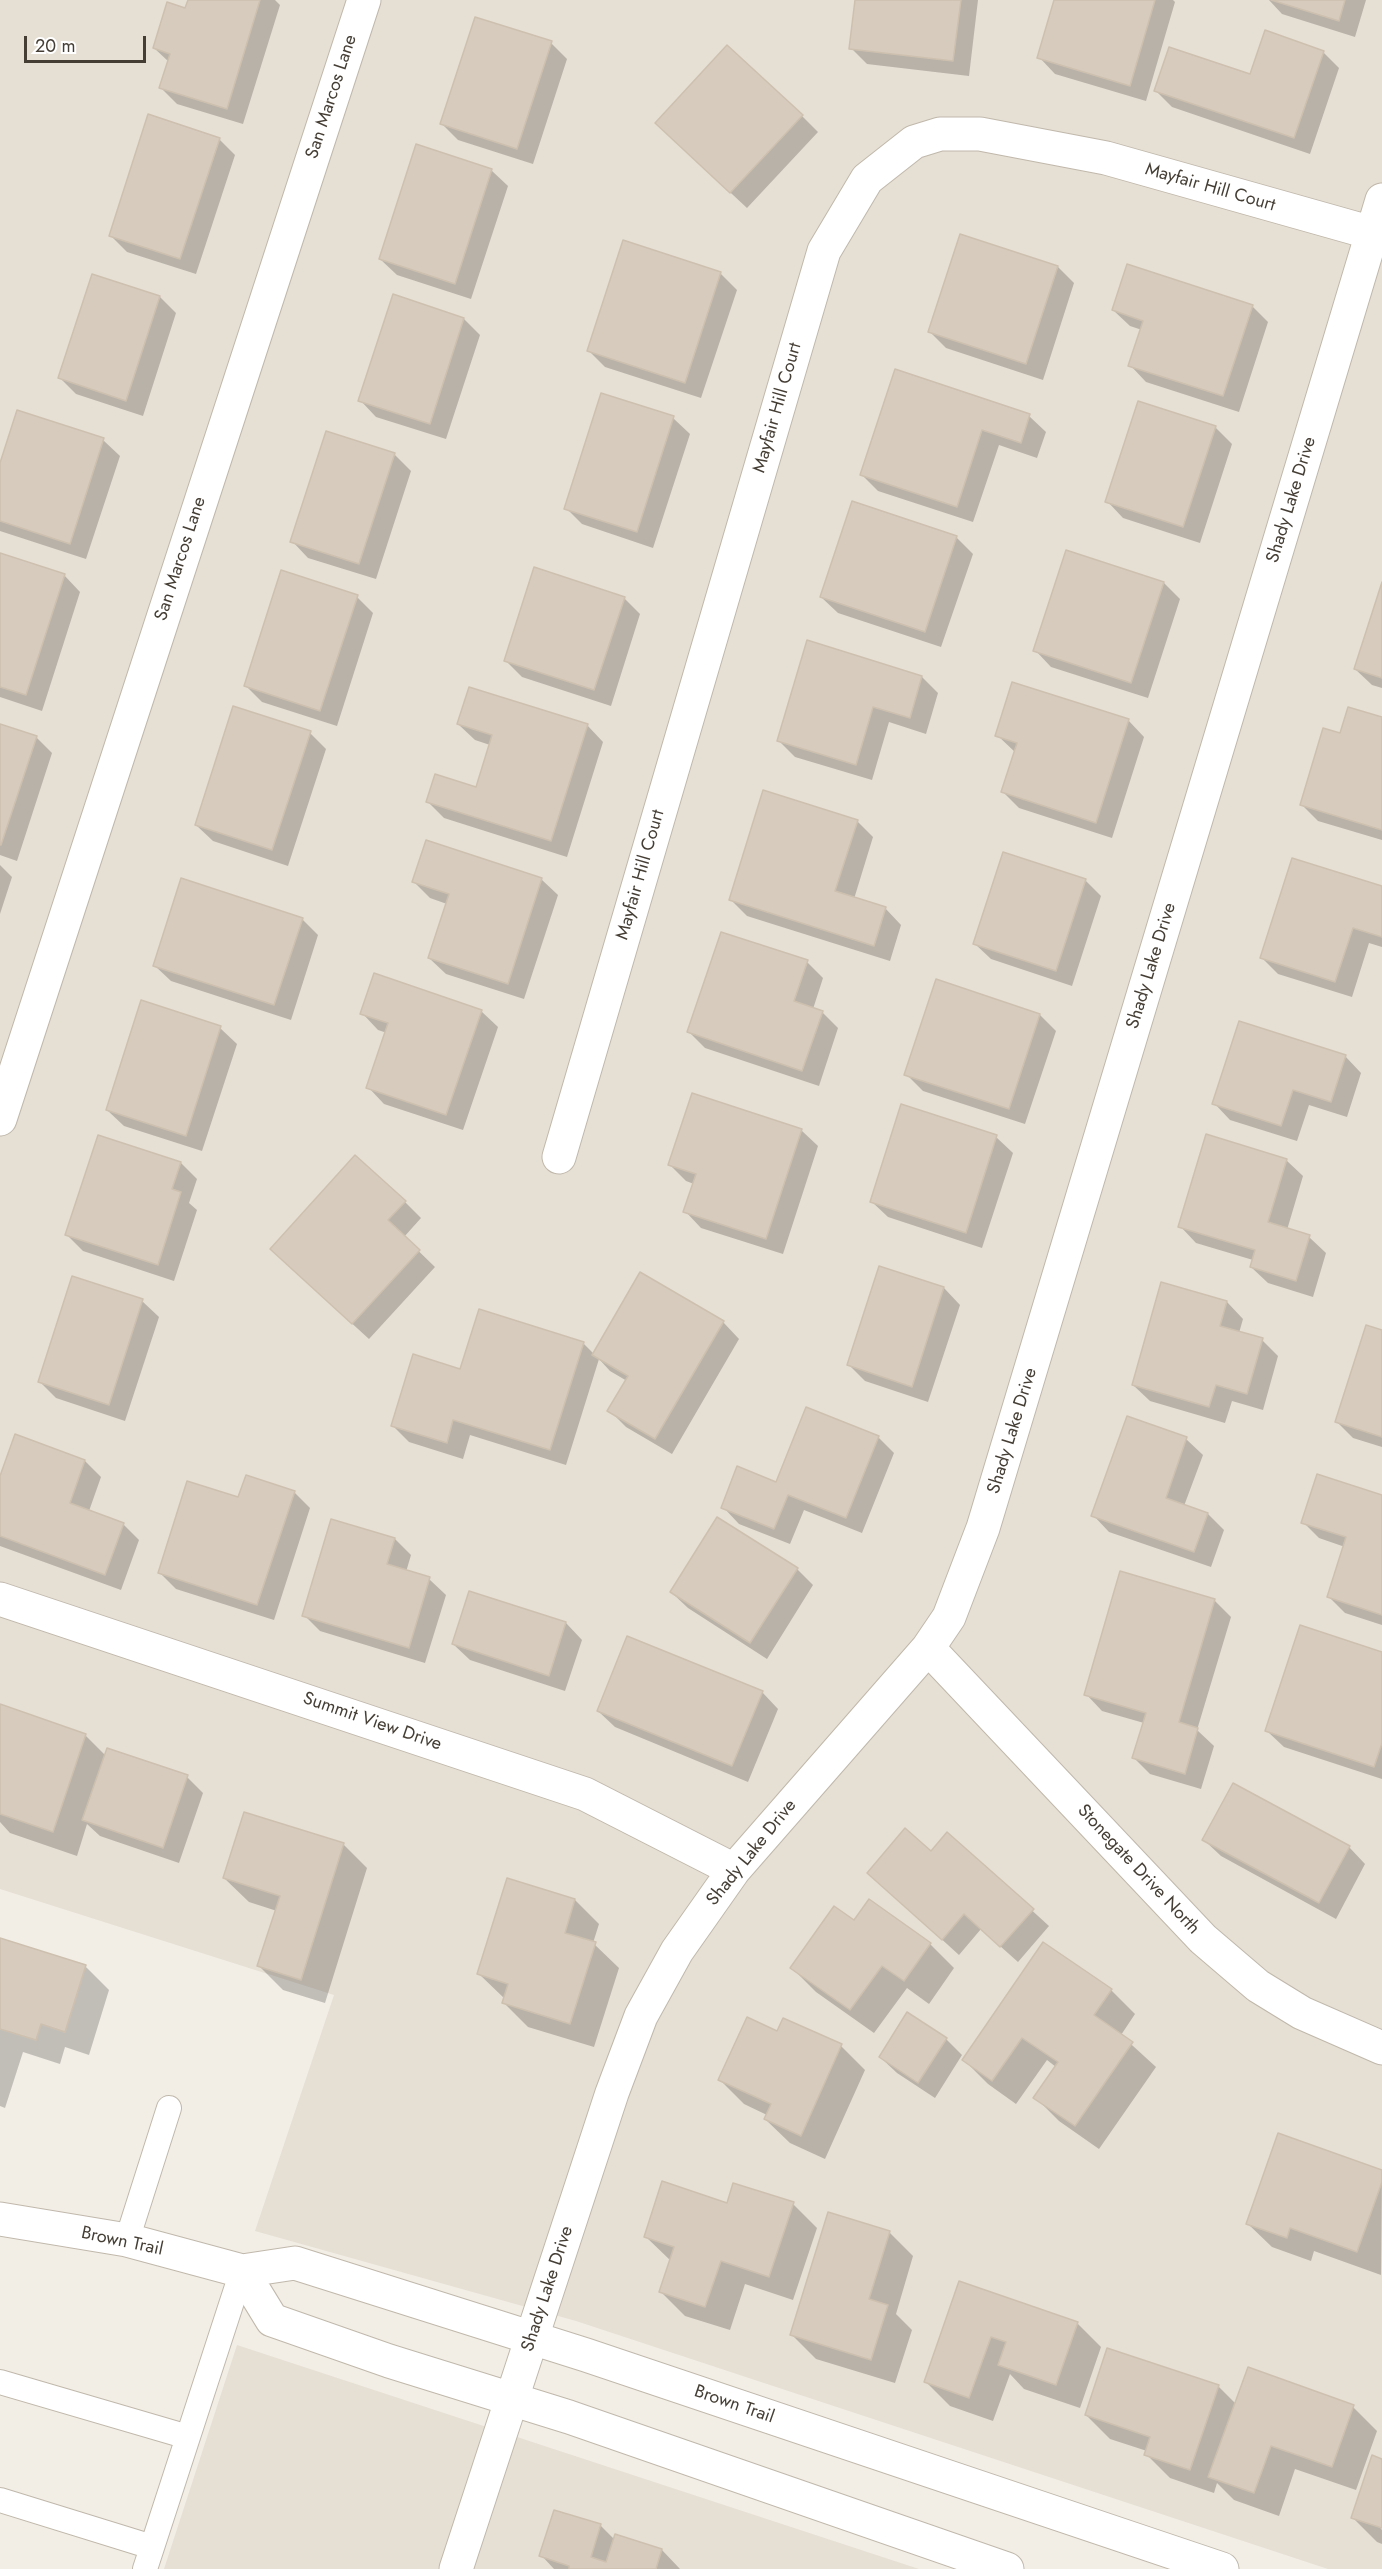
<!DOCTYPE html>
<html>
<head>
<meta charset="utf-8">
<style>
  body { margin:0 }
  #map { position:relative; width:1382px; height:2569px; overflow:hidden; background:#f2eee6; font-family:Jost,sans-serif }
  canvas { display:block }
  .scale { position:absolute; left:24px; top:36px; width:122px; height:27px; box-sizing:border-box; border:3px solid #453e35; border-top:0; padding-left:8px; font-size:18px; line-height:21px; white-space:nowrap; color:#453e35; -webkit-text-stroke:4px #fff; paint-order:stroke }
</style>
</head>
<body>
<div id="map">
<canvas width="1382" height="2569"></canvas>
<div class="scale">20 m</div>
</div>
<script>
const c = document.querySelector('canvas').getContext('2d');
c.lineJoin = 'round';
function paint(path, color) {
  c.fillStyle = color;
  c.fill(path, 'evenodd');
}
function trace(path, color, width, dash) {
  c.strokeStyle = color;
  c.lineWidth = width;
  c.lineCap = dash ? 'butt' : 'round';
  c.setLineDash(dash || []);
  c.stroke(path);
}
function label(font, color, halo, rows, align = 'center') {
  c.font = font + ' Jost,sans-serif';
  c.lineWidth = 4.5;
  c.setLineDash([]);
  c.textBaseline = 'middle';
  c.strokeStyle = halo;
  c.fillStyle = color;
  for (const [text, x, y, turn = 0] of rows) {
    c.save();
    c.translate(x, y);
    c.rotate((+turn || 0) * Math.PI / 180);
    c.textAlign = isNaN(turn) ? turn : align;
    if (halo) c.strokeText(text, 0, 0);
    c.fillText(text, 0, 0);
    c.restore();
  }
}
paint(new Path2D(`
  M0,0H1382V2569H1328L576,2321L255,2231L334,1995L0,1889Z
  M237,2345L919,2569H164Z`), '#e6dfd4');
paint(new Path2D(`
  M190,0H275L280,5L243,124L177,104L161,88L169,62L154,48L186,10Z
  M857,0H978L969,76L867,64L851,48Z
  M1056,0H1173L1175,2L1146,101L1055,74L1039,57Z
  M1269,0H1366L1355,37L1282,14Z
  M551,43L567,59L533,164L458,140L442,124Z
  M1323,52L1339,68L1310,154L1172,107L1156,91L1251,76Z
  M802,116L818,132L747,208L673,139Z
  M219,139L235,155L196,274L127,252L110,235Z
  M491,170L508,186L471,299L397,275L380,259Z
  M1058,267L1074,283L1043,380L946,348L930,332Z
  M720,273L737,290L701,398L605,367L588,350Z
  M160,297L176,313L143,416L76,394L60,378Z
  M1252,306L1268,322L1239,412L1146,382L1130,365L1142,330L1130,326L1113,310Z
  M464,319L480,335L446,439L376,417L360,400Z
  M896,371L1029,416L1046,432L1037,458L999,445L973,522L878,491L861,474Z
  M673,418L690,434L653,548L582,524L566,508Z
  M1215,427L1232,444L1200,543L1123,518L1107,501Z
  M327,433L395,455L411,471L376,579L308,558L292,541Z
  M103,440L120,456L86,559L0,531V468Z
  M956,537L973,554L941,647L838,613L821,597Z
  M0,555L64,575L80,592L42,711L0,697Z
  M1164,583L1180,599L1148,698L1051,667L1035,650Z
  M1382,587V688L1372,685L1355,669Z
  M357,597L373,613L337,726L262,702L245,685Z
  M624,598L640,614L611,706L522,677L505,660Z
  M922,677L938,693L926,734L889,722L872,780L795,757L779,741Z
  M1382,718V840L1318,821L1302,805L1341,735Z
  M1128,720L1144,737L1112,838L1019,808L1003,792L1016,753L997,735Z
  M458,724L587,725L603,742L567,857L444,818L428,802L477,789L490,745L475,740Z
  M0,725L36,737L52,753L17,861L0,855Z
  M310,733L326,749L288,866L213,841L196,825Z
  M857,821L873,837L854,899L885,908L901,925L890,961L747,916L730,899Z
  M0,865L12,877L0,914Z
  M541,879L558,895L524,999L446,974L429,958L447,904L430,898L414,882Z
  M1085,880L1101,896L1072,986L991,959L974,943Z
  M1382,888V947L1369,943L1352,997L1278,974L1262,958Z
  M302,919L318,935L291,1020L171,981L154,965Z
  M807,962L823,978L813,1009L822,1012L838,1028L819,1086L705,1048L689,1032Z
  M481,1011L498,1027L463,1130L384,1104L368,1087L387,1033L378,1030L362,1013Z
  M1040,1015L1056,1031L1025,1124L923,1091L906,1074Z
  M220,1028L237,1044L202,1151L124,1126L107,1110Z
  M1345,1056L1361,1073L1347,1117L1309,1105L1297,1141L1230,1120L1214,1103Z
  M801,1130L818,1146L783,1254L701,1228L685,1211L694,1184L686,1181L670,1165Z
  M99,1136L181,1163L197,1179L189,1203L197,1210L174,1281L83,1251L67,1235Z
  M996,1137L1013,1153L982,1248L888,1217L871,1201Z
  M1286,1160L1303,1176L1287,1230L1309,1237L1326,1253L1313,1297L1268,1283L1251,1267L1253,1260L1196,1243L1180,1226Z
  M405,1202L421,1218L404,1237L435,1267L369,1339L288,1265Z
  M880,1268L944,1288L960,1305L928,1402L865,1381L849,1365Z
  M142,1301L159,1317L125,1421L56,1398L40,1382Z
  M1227,1302L1243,1319L1239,1333L1262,1340L1278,1356L1263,1410L1232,1401L1225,1423L1150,1401L1133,1385Z
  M723,1322L739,1339L672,1454L626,1427L609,1410L627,1381L610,1371L599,1359L566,1465L470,1435L463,1459L409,1442L393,1426L461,1371L583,1343L594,1354Z
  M1382,1332V1447L1353,1438L1337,1422Z
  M1128,1418L1186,1439L1203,1455L1184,1506L1208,1514L1224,1530L1211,1567L1109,1532L1093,1515Z
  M878,1437L894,1453L862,1533L804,1510L790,1544L739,1524L723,1507Z
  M85,1461L101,1477L89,1511L123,1524L139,1540L121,1590L0,1546V1480Z
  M294,1492L310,1508L274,1620L176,1589L159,1572L239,1499Z
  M1382,1497V1625L1345,1613L1329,1597L1345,1547L1319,1538L1303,1522Z
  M395,1539L411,1555L406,1572L429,1579L446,1595L425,1663L320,1631L304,1615Z
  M797,1569L813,1585L767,1659L688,1608L671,1592Z
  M470,1592L566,1623L582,1640L565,1691L470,1660L453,1644Z
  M1214,1600L1231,1617L1197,1730L1214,1746L1201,1789L1150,1774L1134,1758L1144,1723L1102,1711L1086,1694Z
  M1382,1653V1779L1284,1747L1267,1731Z
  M762,1692L778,1709L748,1782L615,1727L598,1711Z
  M0,1706L85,1735L106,1756L187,1777L203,1793L179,1863L100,1836L87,1824L77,1856L10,1833L0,1822Z
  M948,1834L1049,1926L1018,1962L981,1929L959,1955L869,1873L931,1853Z
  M1204,1840L1349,1847L1365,1864L1336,1919L1221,1856Z
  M343,1844L367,1868L325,2003L283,1990L259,1966L277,1911L249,1902L224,1878Z
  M508,1880L575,1900L599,1924L593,1943L619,1968L594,2047L528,2027L504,2003L505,1999L479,1974Z
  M854,1922L930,1944L954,1968L929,2004L907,1988L874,2033L816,1992L792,1968Z
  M0,1939L85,1966L109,1990L89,2055L65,2047L60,2064L23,2052L5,2108L0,2106Z
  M1111,1990L1135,2014L1121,2035L1156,2067L1099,2149L1059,2121L1035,2097L1056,2067L1047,2060L1016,2104L988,2084L964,2060Z
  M778,2033L841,2046L865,2070L825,2159L790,2143L765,2119L767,2115L744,2104L720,2080Z
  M946,2039L962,2055L935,2098L897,2073L880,2057Z
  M1382,2172L1381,2275L1314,2251L1311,2261L1272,2247L1247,2223Z
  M793,2204L817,2228L793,2300L745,2284L730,2330L685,2316L661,2292L671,2261L645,2236L728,2205Z
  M889,2232L913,2256L896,2314L912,2330L895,2383L816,2359L792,2335Z
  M960,2283L1077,2323L1101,2347L1080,2408L1024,2389L1010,2374L993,2421L950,2406L926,2382Z
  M1218,2386L1236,2404L1353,2407L1377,2431L1356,2490L1295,2469L1279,2516L1234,2500L1217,2483L1214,2493L1170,2478L1146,2454L1147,2451L1110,2439L1086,2415Z
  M1382,2460V2527L1379,2526L1382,2530V2544L1377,2542L1353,2518Z
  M555,2511L601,2526L615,2540L616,2536L662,2550L680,2569H554L541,2555Z`), '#0003');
const building = new Path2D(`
  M188,0H260L227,109L159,88L170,54L153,48L167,2L185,8Z
  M855,0H961L953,61L849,49Z
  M1054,0H1155L1130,86L1037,58Z
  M1271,0H1345L1339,21Z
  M475,17L552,41L517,149L440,124Z
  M1265,30L1324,51L1294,138L1154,91L1169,47L1250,74Z
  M727,45L803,115L730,193L655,123Z
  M148,114L220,138L180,259L109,236Z
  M416,144L492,169L455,284L379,259Z
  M960,234L1058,266L1026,364L928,332Z
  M623,240L721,272L685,383L587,351Z
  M1127,264L1253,305L1223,396L1128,366L1143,321L1112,310Z
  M92,274L160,296L126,401L58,378Z
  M393,294L464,318L430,424L358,401Z
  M895,369L1030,414L1021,443L982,430L957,507L860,475Z
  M601,393L674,416L637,532L564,509Z
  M1138,401L1216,426L1183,527L1105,502Z
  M17,410L104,438L70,544L0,521V463Z
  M326,431L395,453L359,564L290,542Z
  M852,501L957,536L925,632L820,597Z
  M1066,550L1164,582L1131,683L1033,651Z
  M0,553L65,574L26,695L0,687Z
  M534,567L625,597L594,690L504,661Z
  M281,570L358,595L320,711L244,686Z
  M1382,582V678L1354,669Z
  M807,640L922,676L910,718L873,707L856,765L777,741Z
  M1012,682L1129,719L1096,823L1001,792L1017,743L995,736Z
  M469,687L588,724L551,841L426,802L435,774L476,787L492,735L457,724Z
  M233,706L311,731L272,850L195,825Z
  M1348,707L1382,717V830L1300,805L1323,728L1340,733Z
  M0,724L37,736L1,845H0Z
  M763,790L858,820L835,891L886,907L874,946L729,900Z
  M426,840L542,878L508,984L428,958L449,894L412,882Z
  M1003,852L1086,879L1056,971L973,944Z
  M1292,858L1382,886V937L1353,928L1335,982L1260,958Z
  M181,878L303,918L274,1005L153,966Z
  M721,932L808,960L794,1001L823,1011L802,1071L687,1032Z
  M374,973L482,1010L446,1115L366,1088L388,1023L360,1014Z
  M936,979L1040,1014L1009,1109L904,1075Z
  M141,1000L221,1026L186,1136L106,1110Z
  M1239,1021L1346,1055L1331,1102L1293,1090L1281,1126L1212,1104Z
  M692,1093L802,1129L766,1239L683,1212L696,1174L668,1165Z
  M901,1104L997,1135L966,1233L870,1202Z
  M1206,1134L1287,1159L1268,1222L1310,1235L1296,1281L1250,1267L1255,1250L1178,1227Z
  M98,1135L181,1162L172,1189L181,1192L158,1265L65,1235Z
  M355,1155L406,1201L388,1220L420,1250L352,1324L270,1249Z
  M879,1266L944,1287L912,1387L847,1365Z
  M640,1272L724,1321L655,1439L607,1411L628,1376L592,1355Z
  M72,1276L143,1299L109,1405L38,1382Z
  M1161,1282L1227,1301L1220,1326L1263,1338L1247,1394L1216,1385L1209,1407L1132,1385Z
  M479,1309L584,1342L550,1450L453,1420L447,1443L391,1426L413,1354L460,1369Z
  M1366,1325L1382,1330V1437L1335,1422Z
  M806,1407L879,1436L846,1518L788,1495L774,1529L721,1508L737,1466L776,1482Z
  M1127,1416L1187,1437L1166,1498L1208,1513L1194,1552L1091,1516Z
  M15,1434L85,1460L70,1503L124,1523L105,1575L0,1536V1476Z
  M1317,1474L1382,1495V1615L1327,1597L1346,1537L1301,1523Z
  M246,1475L295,1491L257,1605L158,1573L187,1481L238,1497Z
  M717,1517L798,1568L750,1643L670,1592Z
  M331,1519L395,1538L387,1564L430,1577L409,1648L302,1616Z
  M1120,1571L1215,1599L1179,1722L1198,1728L1185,1774L1132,1758L1146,1713L1084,1695Z
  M469,1591L566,1622L549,1676L452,1644Z
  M1300,1625L1382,1652V1743L1374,1767L1265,1731Z
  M627,1636L763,1691L732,1766L597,1711Z
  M0,1704L86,1734L53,1832L0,1814Z
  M107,1748L188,1775L163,1848L82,1820Z
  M1233,1783L1350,1846L1319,1903L1202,1840Z
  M244,1812L344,1843L301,1980L257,1966L280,1896L223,1878Z
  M905,1828L931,1851L947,1832L1034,1909L1000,1947L964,1914L942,1940L867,1873Z
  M507,1878L575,1899L565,1933L596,1942L570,2024L502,2003L508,1984L477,1974Z
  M869,1899L931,1943L904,1981L882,1966L850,2010L790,1968L834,1906L854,1920Z
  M0,1938L86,1965L65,2032L41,2024L36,2040L0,2029Z
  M1043,1942L1112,1989L1094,2015L1133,2042L1075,2126L1033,2098L1058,2062L1022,2038L992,2081L962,2060Z
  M907,2012L947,2038L918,2083L879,2057Z
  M747,2017L777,2031L783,2018L842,2044L801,2136L764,2119L771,2104L718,2080Z
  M1278,2133L1382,2170V2182L1357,2252L1290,2228L1287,2238L1246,2224Z
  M662,2181L727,2203L733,2183L794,2202L769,2277L721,2261L705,2307L659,2292L674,2247L644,2237Z
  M828,2212L890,2231L869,2299L888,2305L871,2360L790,2335Z
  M959,2281L1078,2322L1056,2385L998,2365L1006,2342L991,2337L969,2398L924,2382Z
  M1107,2348L1219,2385L1190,2470L1144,2455L1150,2437L1085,2415Z
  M1248,2367L1354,2405L1332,2467L1271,2446L1254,2493L1208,2477Z
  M1372,2455L1382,2459V2528L1351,2518Z
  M554,2510L601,2524L591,2557L606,2562L615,2534L662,2549L656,2569H569V2566L539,2556Z`);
paint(building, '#d7cbbe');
trace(building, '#cec0af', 1.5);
const service = new Path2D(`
  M127,2240L169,2108
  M0,2382L188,2437
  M0,2500L152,2547
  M145,2569L242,2271`);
const minor = new Path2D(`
  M0,1119L364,0
  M559,1157L824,251L867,179L914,142L940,134H980L1106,158L1372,233
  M0,1599L585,1794L734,1870
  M928,1648L1203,1939L1258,1986L1302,2013L1382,2048
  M456,2569L612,2093L641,2016L677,1951L734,1870L928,1648L949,1617L983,1528L1382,200`);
const tertiary = new Path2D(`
  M0,2219L127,2240L242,2271L295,2263L586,2355L1222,2569
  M242,2271L272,2320L389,2361L569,2417L1007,2569`);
trace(service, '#c0b8ab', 26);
trace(minor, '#c0b8ab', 35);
trace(tertiary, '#c0b8ab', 35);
trace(service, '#fff', 24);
trace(minor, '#fff', 33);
trace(tertiary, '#fff', 33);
label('18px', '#453e35', '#fff', [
  ["San Marcos Lane",332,97,-72],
  ["Mayfair Hill Court",1210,188,16],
  ["Mayfair Hill Court",778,408,-74],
  ["Shady Lake Drive",1292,500,-73],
  ["San Marcos Lane",181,559,-72],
  ["Mayfair Hill Court",641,875,-74],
  ["Shady Lake Drive",1152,966,-73],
  ["Shady Lake Drive",1013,1431,-73],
  ["Summit View Drive",372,1722,19],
  ["Shady Lake Drive",752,1853,-51],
  ["Stonegate Drive North",1138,1870,47],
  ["Brown Trail",122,2242,12],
  ["Shady Lake Drive",548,2289,-72],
  ["Brown Trail",734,2405,19]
]);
</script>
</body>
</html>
